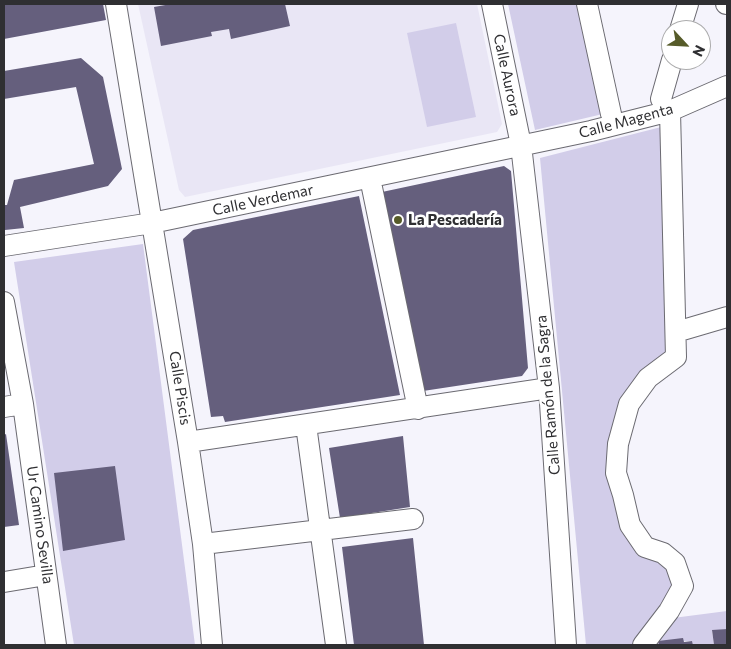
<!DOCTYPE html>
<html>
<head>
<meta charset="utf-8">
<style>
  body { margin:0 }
  #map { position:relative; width:731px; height:649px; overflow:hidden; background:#f5f4fc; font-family:Commissioner,sans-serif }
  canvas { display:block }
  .frame { position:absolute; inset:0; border:5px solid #2f2f32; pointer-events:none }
  .north { position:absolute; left:661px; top:20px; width:50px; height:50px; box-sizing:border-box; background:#fff; border:1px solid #acacad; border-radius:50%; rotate:115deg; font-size:14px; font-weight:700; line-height:20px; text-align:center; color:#2f2f32 }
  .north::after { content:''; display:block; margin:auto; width:18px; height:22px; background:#565b29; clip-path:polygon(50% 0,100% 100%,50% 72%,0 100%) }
</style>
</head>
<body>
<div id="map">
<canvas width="731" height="649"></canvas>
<div class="frame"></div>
<div class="north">N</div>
</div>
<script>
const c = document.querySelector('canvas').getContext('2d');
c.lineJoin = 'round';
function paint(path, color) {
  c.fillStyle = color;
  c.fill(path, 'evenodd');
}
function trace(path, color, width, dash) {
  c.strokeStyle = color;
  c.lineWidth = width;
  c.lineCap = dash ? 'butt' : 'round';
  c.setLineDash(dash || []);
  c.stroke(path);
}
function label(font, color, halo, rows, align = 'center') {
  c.font = font + ' Commissioner,sans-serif';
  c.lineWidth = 5;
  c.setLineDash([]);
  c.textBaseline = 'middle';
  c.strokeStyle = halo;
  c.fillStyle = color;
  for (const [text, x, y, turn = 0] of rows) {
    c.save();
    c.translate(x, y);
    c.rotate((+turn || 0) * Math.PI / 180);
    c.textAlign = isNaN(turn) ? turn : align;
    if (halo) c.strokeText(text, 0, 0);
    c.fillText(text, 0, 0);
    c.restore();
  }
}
paint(new Path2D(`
  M138,4H477L502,124L497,132L185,197L179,190Z`), '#e9e6f5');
paint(new Path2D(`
  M508,4H584L607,113L535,130Z
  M456,23L476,117L427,127L407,33Z
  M665,126L672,343L666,357L622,406L626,527L664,563L677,584L638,645H586L540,158Z
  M143,244L195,645H74L14,262Z
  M727,611V629L712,631L714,645H693L692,641H658L659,645H649L673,618Z`), '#d2cde9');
paint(new Path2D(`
  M10,4H103L106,20L4,39V5Z
  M171,4H285L290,26L231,39L229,29L211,32L212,36L161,46L154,7Z
  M81,58L103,77L122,169L108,186L20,207L24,228L5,230L4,205H7L14,180L94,164L76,87L4,99V71Z
  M504,166L511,171L528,368L522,376L423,391L382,192Z
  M359,196L400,395L225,422L223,416L211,417L183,239L193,230Z
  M6,434L19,525L4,527V435Z
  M403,436L410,507L340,518L329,448Z
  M115,466L125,540L63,551L54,473Z
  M413,538L424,645H354L342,547Z
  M727,629V645H714L712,630Z
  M683,638L684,642L692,641L693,645H659L658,641Z`), '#655f7d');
const minor = new Path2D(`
  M116,4L188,442L549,388
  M492,4L521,145L549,388L566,645
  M587,4L611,114
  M726,4H727
  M680,30L688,4
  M661,99L672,60
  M370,178L418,409
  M4,246L152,223L591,131L670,111L727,86
  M4,302L23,404L56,645
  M676,332L727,317
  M4,407L23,404
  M306,425L336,645
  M188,442L203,544L212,645
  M203,544L413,519
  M4,582L46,575
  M643,645L669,611L683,586L675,563L663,553L645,547L630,525L623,495L616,473L618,444L629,404L648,378L676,357L670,111`);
trace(minor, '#6b6a71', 22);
trace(minor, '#fff', 20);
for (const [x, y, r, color] of [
  [398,220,5,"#565b29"]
]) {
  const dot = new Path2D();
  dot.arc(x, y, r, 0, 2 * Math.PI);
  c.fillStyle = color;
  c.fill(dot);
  trace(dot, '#fff', 2);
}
label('15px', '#2f2f32', '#fff', [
  ["Calle Aurora",507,75,78],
  ["Calle Magenta",626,121,-15],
  ["Calle Verdemar",263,200,-12],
  ["Calle Piscis",180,388,81],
  ["Calle Ramón de la Sagra",548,395,-95],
  ["Ur Camino Sevilla",40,525,82]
]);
label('bold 15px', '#2f2f32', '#fff', [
  ["La Pescadería",408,220]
], 'left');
</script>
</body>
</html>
